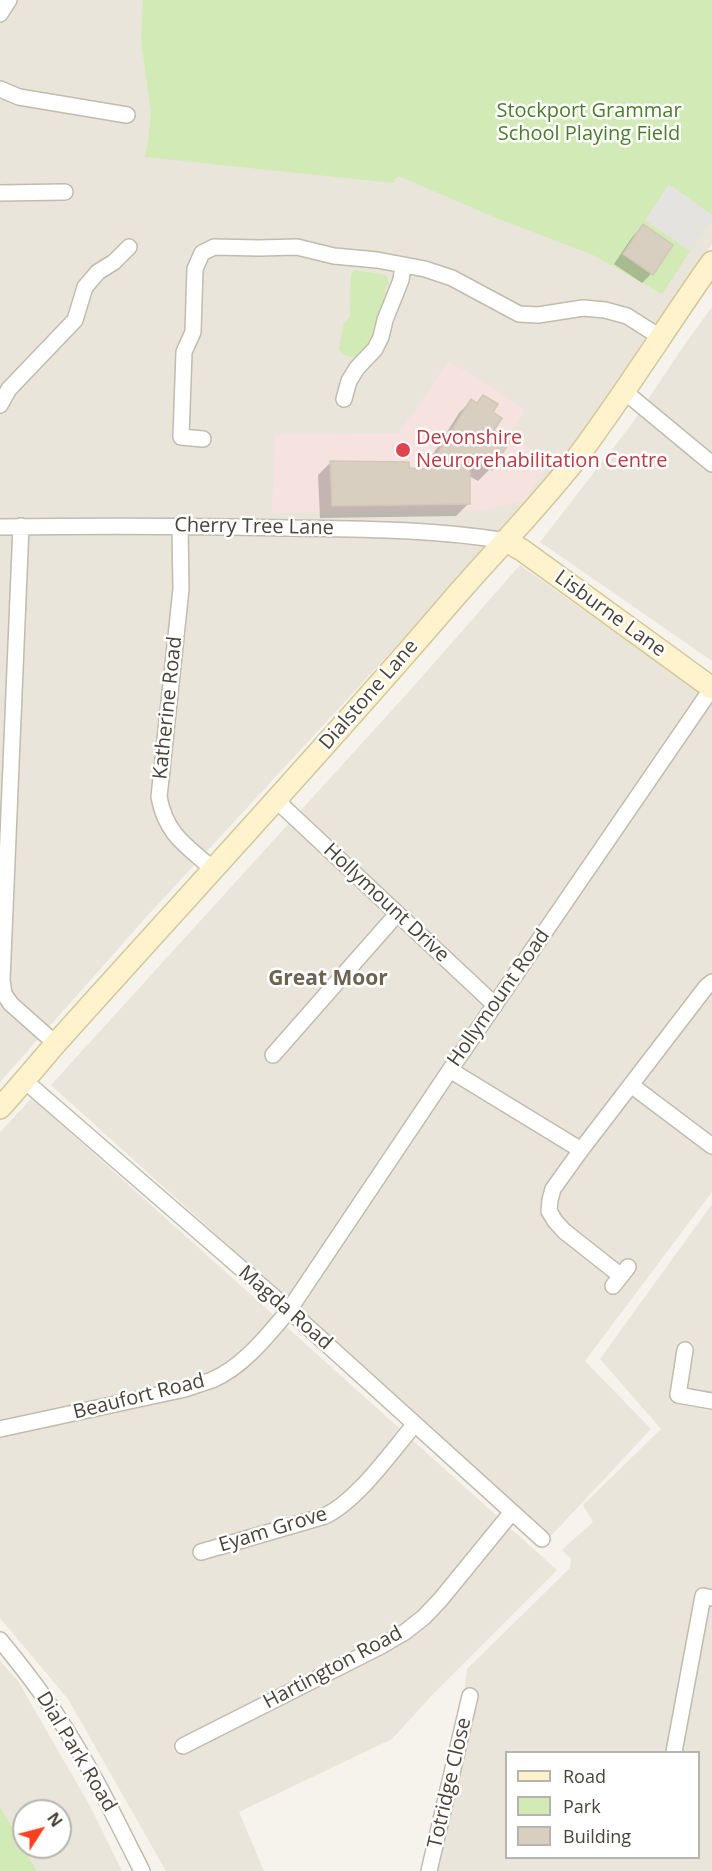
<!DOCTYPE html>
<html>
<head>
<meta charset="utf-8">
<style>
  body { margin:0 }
  #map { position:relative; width:712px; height:1871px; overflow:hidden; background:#f6f3ec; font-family:"Open Sans",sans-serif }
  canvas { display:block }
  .legend { position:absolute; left:505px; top:1751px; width:195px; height:108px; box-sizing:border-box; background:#fff; border:2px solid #b7b4b0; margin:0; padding:8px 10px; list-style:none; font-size:18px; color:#4b4439 }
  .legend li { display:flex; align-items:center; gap:12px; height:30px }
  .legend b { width:30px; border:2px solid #b7b4b0 }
  .north { position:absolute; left:12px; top:1799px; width:60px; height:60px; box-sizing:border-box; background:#fff; border:2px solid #b7b4b0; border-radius:50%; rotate:54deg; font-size:16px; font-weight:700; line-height:24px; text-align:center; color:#4b4439 }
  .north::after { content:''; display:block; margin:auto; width:21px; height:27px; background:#fc3f1d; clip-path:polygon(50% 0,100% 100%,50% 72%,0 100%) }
</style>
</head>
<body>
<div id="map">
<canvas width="712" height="1871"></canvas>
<ul class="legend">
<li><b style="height:8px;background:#fff3cd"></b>Road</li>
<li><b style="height:16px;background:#d2eab5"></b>Park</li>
<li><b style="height:16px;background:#d8cfc1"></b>Building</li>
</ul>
<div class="north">N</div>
</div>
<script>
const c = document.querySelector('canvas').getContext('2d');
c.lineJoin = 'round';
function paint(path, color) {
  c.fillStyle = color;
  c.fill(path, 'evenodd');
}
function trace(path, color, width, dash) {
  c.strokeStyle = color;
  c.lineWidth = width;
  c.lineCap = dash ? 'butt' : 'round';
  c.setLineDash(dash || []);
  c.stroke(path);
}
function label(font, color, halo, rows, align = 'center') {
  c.font = font + ' "Open Sans",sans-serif';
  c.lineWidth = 5;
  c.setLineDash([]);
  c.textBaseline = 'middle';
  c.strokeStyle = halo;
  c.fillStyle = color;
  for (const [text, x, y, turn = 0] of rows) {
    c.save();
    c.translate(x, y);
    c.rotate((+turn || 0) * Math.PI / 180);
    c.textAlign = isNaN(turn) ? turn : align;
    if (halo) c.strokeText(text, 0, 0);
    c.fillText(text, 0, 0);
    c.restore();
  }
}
paint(new Path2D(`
  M0,0H712V244L566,459L485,550L149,914L0,1082Z
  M712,307V661L540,542L631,425L685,344Z
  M520,565L712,701V1192L585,1361L651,1429L550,1537L51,1085L413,687Z
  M32,1098L557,1570L434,1693L392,1739L239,1812L264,1871H166L68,1699L0,1618V1132Z
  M712,1204V1871H423L464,1693L467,1669L570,1568L571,1559L562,1550L593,1522L583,1505L661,1429L600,1359ZM506,1752H698V1858H506Z
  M0,1661L18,1681L90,1806L122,1871H37L0,1806ZM24,1811H60V1847H24Z`), '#eae5da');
paint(new Path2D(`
  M448,362L479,379L525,410L511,432L549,465L524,501L478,510L272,513L275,435L399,433Z`), '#f6e3e0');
paint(new Path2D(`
  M143,0H712V218L662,294L591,254L496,218L401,177H397L393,183L145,157L148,142L151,113L141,40Z
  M354,270L386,275L389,283L385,290L387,299C379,309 382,320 377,331C375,335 363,352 360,355C353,360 343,356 339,349L343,325L350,317L351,275Z
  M0,1806L37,1871H0Z`), '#d2eab5');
paint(new Path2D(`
  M669,184L712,215V218L690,251L645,220Z`), '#e5e3e0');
paint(new Path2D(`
  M643,226L651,274L642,283L614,264L633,236Z
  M483,396L491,412L490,469L478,481L469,476V503L456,516L320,518L318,475L331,462L423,470L459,413L471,401L476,404Z`), '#0003');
const building = new Path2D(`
  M643,224L673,245L653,275L623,254Z
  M483,395L498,404L493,412L502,418L494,430L510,441L492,470L470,456V504L332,506L330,461L409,462V468L428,469L471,399L477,403Z`);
paint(building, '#d8cfc1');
trace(building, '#d3c7b4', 1.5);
const street = new Path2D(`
  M0,14L9,0
  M0,89L19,97L127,115
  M0,193L65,192
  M625,392L712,464
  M344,399L349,381L357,368L375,349L381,337L385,320L401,280L403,265
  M0,405L9,389L75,320L85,287L98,272L114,262L129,247
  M203,439L181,437L184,352L193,332L195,269L202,253L214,247L259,248L297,247L334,256L377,260L425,269L452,278L519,314L538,315L583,308L605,310L627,316L660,337
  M21,526L2,980L4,994L11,1004L56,1044
  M180,526L181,589L159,797C166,835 187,846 214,870
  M0,527C96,526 192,526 288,528C361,529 434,529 506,541
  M276,800L495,1005
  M273,1055L397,914
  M450,1070L581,1150
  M25,1081L289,1310L542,1539
  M631,1085L712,1146
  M621,1276L564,1231L555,1221L549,1211L550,1200L553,1189L581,1150L706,987L712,982
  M613,1286L628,1267
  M685,1350L678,1395L712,1401
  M0,1429L185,1389C194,1386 203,1383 212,1380C243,1367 268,1335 289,1310L450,1070L712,688
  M201,1552L325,1516C358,1500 391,1452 415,1424
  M0,1640C23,1668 44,1695 63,1725C93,1771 117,1822 142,1871
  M183,1746L381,1646L405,1632L424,1617L441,1599L512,1512
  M674,1752L703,1596L712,1598
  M429,1871L470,1696`);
const secondary = new Path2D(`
  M506,541L522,550L712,688
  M0,1108C20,1086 39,1063 58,1041C188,896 321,753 448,605C490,556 536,510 576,459C624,395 666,327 712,262`);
trace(street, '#c2bbae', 18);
trace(secondary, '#d6c79b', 24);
trace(street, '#fff', 15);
trace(secondary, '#fff3cd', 21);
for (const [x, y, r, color] of [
  [403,450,8,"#e0444e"]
]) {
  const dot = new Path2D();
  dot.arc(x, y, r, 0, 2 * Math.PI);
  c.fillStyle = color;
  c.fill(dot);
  trace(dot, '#fff', 2);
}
label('20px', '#4a7f2a', '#fff', [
  ["Stockport Grammar",589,111],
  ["School Playing Field",589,134]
]);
label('20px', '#be3a42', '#fff', [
  ["Devonshire",416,438],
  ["Neurorehabilitation Centre",416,461]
], 'left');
label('20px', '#4b4439', '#fff', [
  ["Cherry Tree Lane",254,527,1],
  ["Lisburne Lane",610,614,36],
  ["Dialstone Lane",369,695,-49],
  ["Katherine Road",168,708,-84],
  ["Hollymount Drive",386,903,43],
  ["Hollymount Road",499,998,-55],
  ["Magda Road",285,1308,41],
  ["Beaufort Road",139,1397,-14],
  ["Eyam Grove",273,1530,-17],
  ["Hartington Road",333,1668,-28],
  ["Dial Park Road",76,1752,59],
  ["Totridge Close",450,1783,-77]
]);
label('bold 21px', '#6e6250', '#fff', [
  ["Great Moor",328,979]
]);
</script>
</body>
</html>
